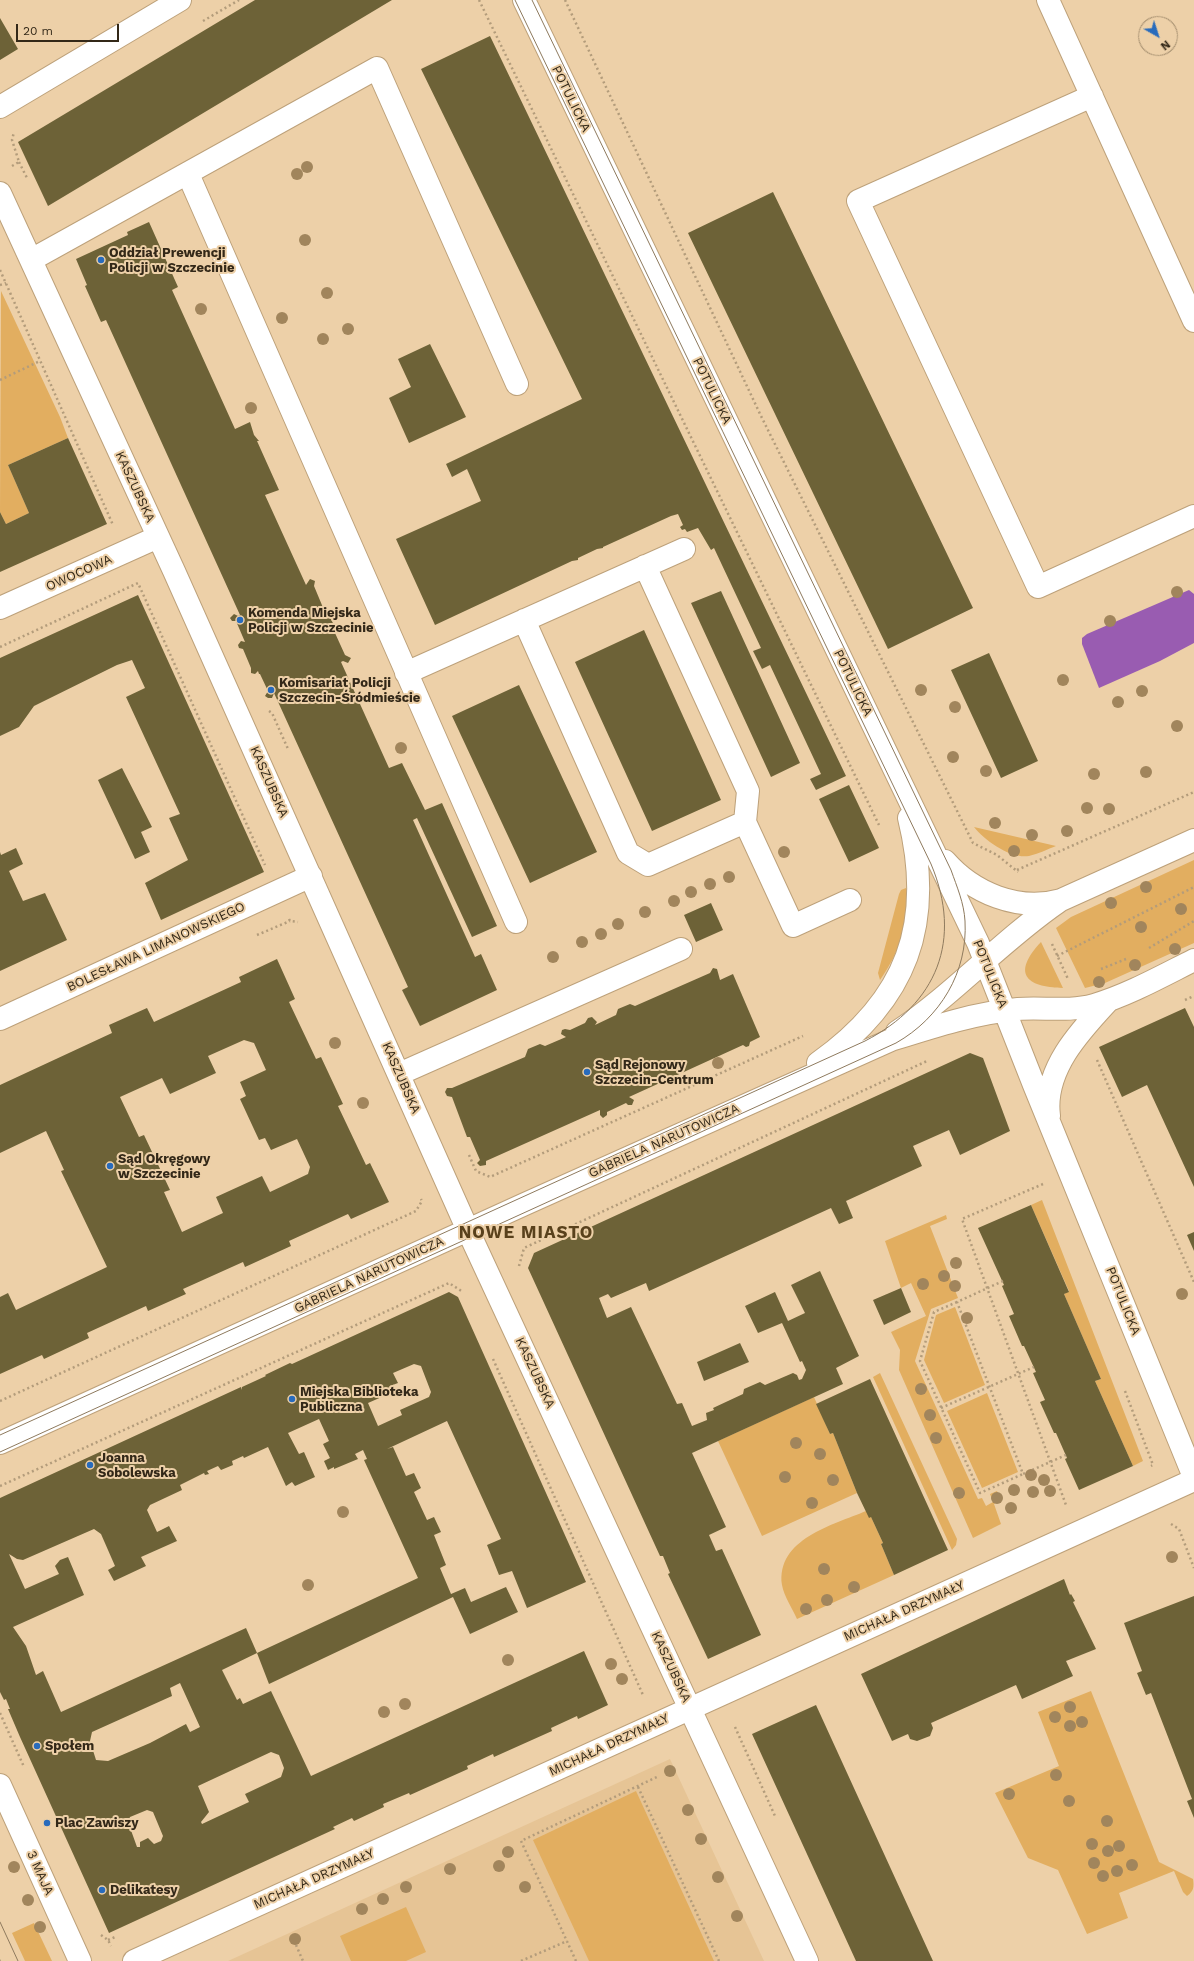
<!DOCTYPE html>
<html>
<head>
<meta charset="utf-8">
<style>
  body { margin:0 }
  #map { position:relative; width:1194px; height:1961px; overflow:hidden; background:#edd0a8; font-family:"Work Sans",sans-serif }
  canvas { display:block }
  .north { position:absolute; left:1138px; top:16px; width:40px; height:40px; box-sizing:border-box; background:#edd0a8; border:1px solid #a38d6e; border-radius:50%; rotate:141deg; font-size:11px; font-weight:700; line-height:16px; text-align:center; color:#332818 }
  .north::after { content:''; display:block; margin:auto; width:14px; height:18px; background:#286bbc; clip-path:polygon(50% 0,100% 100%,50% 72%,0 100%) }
  .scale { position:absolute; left:16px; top:24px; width:103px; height:18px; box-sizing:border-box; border:2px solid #332818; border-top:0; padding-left:5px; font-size:12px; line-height:14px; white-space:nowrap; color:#332818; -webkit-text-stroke:3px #edd0a8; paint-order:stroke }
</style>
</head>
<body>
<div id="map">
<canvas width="1194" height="1961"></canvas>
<div class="north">N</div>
<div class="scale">20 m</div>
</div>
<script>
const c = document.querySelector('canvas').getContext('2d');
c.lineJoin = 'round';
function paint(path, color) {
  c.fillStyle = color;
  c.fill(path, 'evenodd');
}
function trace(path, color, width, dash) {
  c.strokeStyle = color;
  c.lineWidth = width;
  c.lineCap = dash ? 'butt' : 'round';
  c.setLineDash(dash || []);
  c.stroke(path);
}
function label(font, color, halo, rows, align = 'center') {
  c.font = font + ' "Work Sans",sans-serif';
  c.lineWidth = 4;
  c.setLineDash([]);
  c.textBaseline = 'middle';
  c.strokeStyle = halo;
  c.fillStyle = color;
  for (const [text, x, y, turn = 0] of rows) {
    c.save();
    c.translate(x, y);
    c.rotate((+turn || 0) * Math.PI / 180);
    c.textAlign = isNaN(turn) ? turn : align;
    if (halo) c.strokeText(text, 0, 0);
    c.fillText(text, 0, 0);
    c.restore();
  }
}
paint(new Path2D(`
  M670,1759L764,1961H228Z`), '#e6c495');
paint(new Path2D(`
  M1,291L60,417L68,438L8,465L29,513L6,524L0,512Z
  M974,827L1056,846C1048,849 1038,854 1029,856C1011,859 985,841 974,827Z
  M1194,860V943L1105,983L1085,988L1056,928L1071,917Z
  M906,888C911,921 899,953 880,980L878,973L899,894L901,890Z
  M1041,942L1063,988C1025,987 1012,973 1041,942Z
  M1042,1200L1143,1461L1133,1466L1095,1381L1101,1379L1064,1294L1069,1291L1031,1205Z
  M946,1215L947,1219L930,1226L958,1298L931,1309L915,1361L978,1499L982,1498L986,1506L993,1502L990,1494L997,1491L1001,1501L994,1504L1001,1524L973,1538L899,1370L900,1350L891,1332L926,1316L911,1283L901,1288L885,1241Z
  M955,1307L985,1385L944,1403L924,1360L936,1315Z
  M880,1373L957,1539L956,1545L952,1550L873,1377Z
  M987,1393L1018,1472L982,1488L947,1411Z
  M814,1397L830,1434L833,1433L857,1493L762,1536L718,1441Z
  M866,1511L871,1517L883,1543L881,1544L894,1575L797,1619C792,1608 784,1596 782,1585C776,1539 833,1525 866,1511Z
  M1091,1691L1159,1862L1193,1879C1194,1887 1194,1891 1187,1896L1183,1892L1174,1871L1119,1893L1128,1918L1087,1934L1058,1870L1028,1858L995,1793L1059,1766L1038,1712Z
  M636,1791L714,1961H589L533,1840Z
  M406,1907L426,1952L406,1961H351L340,1936Z
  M34,1923L52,1961H25L12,1933Z`), '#e2ae60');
paint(new Path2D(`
  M1189,590L1194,594V643L1160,661L1099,688L1082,644V638L1087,634Z`), '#995cb1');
paint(new Path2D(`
  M255,0H392L48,206L18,142Z
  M0,18L18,49L0,60Z
  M490,36L846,776L816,790L810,779L821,774L770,665L762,669L753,651L761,648L714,548L711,550L698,528L687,532L685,529L682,530L680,527L683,525L678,514L671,516L603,547V548L597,549L578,558V560L572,561L435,625L396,539L481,501L467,469L452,477L446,464L582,399L421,69Z
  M773,192L973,608L888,649L688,233Z
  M149,222L178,287L172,290L235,429L250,422L254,435L259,441H257L279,490L265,495L306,585L310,579L315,581L314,586L324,610L326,608L337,632L335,633L345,655L351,658L348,663L343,661L341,662L389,768L402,763L425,810L442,803L497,926L472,937L417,818L413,820L475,957L481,954L497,990L420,1026L402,990L408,987L274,693L272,698H268L265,696L268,691L260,674H259L258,671L255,674L251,673V668L243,649L239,648L238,645L241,641L245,642L236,621H232L230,618L234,614L238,616L240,615L106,320L101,322L85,286L87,285L76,259L128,235L127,232Z
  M430,344L466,417L409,443L389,398L411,387L398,359Z
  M68,438L107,524L0,572V512L6,524L29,513L8,465Z
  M721,591L800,763L771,777L691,603Z
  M138,595L264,872L161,920L145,883L188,860L169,818L180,814L126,697L145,688L132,660L117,665L34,706L19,727L0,736V658Z
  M644,630L721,800L652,831L575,662Z
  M989,653L1038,761L1001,778L951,670Z
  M519,685L597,852L530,883L452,716Z
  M122,768L152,827L141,832L150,852L135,859L98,780Z
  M849,785L879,848L849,862L819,799Z
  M16,848L23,864L9,871L23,901L45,893L67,940L0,971V852L1,855Z
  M711,903L723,930L696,942L684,915Z
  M277,959L295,999L289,1002L316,1059L321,1057L343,1104L338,1106L366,1165L370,1163L389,1202L351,1219L348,1214L289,1241L291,1246L245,1267L243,1262L183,1289L186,1294L148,1311L146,1306L87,1333L89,1338L44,1359L42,1355L0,1374V1297L8,1293L16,1310L107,1267L61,1171L64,1170L46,1131L0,1153V1085L112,1033L109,1025L147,1008L154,1022L241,982L239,977ZM244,1040L254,1043L266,1070L240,1082L246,1096L240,1099L259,1140L265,1138L271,1150L297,1139L310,1167L308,1174L270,1192L262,1176L216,1197L223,1213L182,1232L164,1192L170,1190L144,1135L139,1137L120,1097L162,1078L170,1094L216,1073L208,1056Z
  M713,968L717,969L720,980L733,974L760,1037L750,1042L749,1046L746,1047L743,1045L629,1097L634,1100L632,1105H628L626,1103L607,1112V1115L603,1118L600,1115V1110L486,1161V1165L480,1166L477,1163L480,1160L470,1137H467L452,1097L447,1096L445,1092L447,1088H452L525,1057L528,1049L540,1044L545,1046L566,1037L561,1034L562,1030L565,1029L570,1030L585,1023L588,1018L592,1017L597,1022L595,1025L616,1015L618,1009L630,1004L635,1006L710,973Z
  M1185,1008L1194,1027V1187L1147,1085L1122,1097L1099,1047Z
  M970,1053L983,1058L1010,1131L960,1155L949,1130L913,1146L922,1166L846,1201L853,1218L839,1224L831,1208L649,1291L646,1283L611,1298L608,1294L599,1298L607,1318L631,1307L677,1404L682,1403L692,1426L707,1420L706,1413L714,1410L713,1408L743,1394L744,1389L760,1382L765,1385L793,1373L797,1375L799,1380L802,1379L806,1370L802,1361L800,1362L782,1323L758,1333L745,1306L775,1292L788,1321L805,1313L791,1285L820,1271L859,1356L836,1368L843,1384L692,1453L726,1527L709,1535L716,1551L722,1549L761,1635L708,1659L668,1574L670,1573L663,1556H660L528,1268L534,1253Z
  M1031,1205L1069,1292L1064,1294L1101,1379L1095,1381L1133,1466L1079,1490L1065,1459L1067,1458L1056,1433H1054L1040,1402L1045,1400L1033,1373L1036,1372L1024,1346H1022L1009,1316L1014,1314L1002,1286L1004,1285L978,1228Z
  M1194,1232V1251L1187,1235Z
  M901,1288L911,1312L884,1325L873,1300Z
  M449,1292L458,1297L586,1582L527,1608L512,1571L499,1575L487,1545L501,1539L447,1421L387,1449L393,1447L406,1476L414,1473L421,1488L414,1492L427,1520L434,1517L441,1532L434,1535L446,1565L440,1568L451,1594L465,1588L471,1602L506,1587L518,1612L470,1634L453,1597L269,1684L257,1653L418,1578L364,1460L367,1459L363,1450L355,1454L358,1459L334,1469V1467L328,1470L324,1461L330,1458L323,1444L329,1441L319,1419L288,1433L299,1454L304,1452L315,1477L295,1486L292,1482L286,1486L268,1447L244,1458L243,1456L232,1461L233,1465L221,1470L218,1466L207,1471L209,1474L205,1475L204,1473L180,1485L182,1490L150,1505L147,1510L157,1532L169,1526L177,1541L141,1557L146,1566L114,1581L108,1570L115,1566L101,1534L94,1529L23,1560L17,1559L9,1554L25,1589L59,1574L55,1566L60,1560L68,1557L84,1595L13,1627L26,1646L36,1675L43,1671L61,1712L246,1628L257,1653L222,1670L237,1700L240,1698L243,1704L271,1691L311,1776L584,1651L608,1705L578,1719L577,1716L551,1728L552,1731L494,1757L493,1754L467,1766L468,1769L410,1795L409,1793L383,1804L384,1807L354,1821L352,1818L333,1827L335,1829L109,1933L20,1737L8,1709H10L6,1699L4,1700L0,1692V1498L241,1387L242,1390V1387L266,1376L265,1375L290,1363L292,1364ZM414,1364L421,1366L431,1392L429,1397L400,1410L402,1415L378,1426L368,1403L393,1392L390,1386L398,1383L393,1373ZM180,1683L200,1727L190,1732L186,1724L150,1743L108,1761L96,1760L90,1741L92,1732L172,1696L170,1688ZM271,1752L279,1755L284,1768L281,1777L245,1794L249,1802L202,1824L201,1822L209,1812L198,1786ZM147,1810L153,1812L163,1836L161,1841L154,1844L148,1838L140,1842V1847H137L128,1822L130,1817Z
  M740,1343L749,1362L704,1381L697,1362Z
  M870,1379L948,1550L894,1575L881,1544L883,1543L871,1517L869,1518L857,1493L833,1433L830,1434L816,1404Z
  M1064,1579L1070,1595L1071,1594L1075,1601L1073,1602L1096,1649L1066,1661L1073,1676L1022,1699L1016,1685L931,1723L933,1728L930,1736L917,1741L910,1739L908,1734L892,1741L861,1674Z
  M1194,1596V1818L1187,1801L1192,1799L1151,1693L1146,1695L1137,1673L1142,1671L1124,1623Z
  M816,1705L933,1961H856L752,1734Z`), '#6d6237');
const minor = new Path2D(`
  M524,0L978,943L1034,1085L1194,1477
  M1048,0L1194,321
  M1092,96L858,201L1038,587L1194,516
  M0,107L180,0
  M188,174L516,922
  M0,193L174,571L471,1237L807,1961
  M31,260L377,68L517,384
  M645,566L748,791L745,822
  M0,608L158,537
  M524,620L628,853L648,865L745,822L793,926L850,900
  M406,673L684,549
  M945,861C973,893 1018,912 1061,900L1194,840
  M0,1019L311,876
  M897,1032C954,994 1001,941 1058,902
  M818,1063C907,1000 935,924 909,818
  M399,1074L681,949
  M1049,1116C1043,1070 1080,1031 1109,1000
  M0,1443L525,1204L891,1040C932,1027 975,1013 1018,1009C1043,1007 1069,1012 1094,1005C1128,995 1162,976 1194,960
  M0,1785L80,1961
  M134,1961L1194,1480`);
trace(minor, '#bda17a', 24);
trace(new Path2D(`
  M479,0L879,825
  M565,0L761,416L973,843L997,855L1018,872
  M203,21L239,0
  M19,162L27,178
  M12,166L19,162L12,140L14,132
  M0,270L113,525
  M0,285L6,283
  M0,380L40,361
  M0,647L138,583L265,865
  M269,711L272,713L288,749
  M1017,870L1194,792
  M289,919L290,921L298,922
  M257,935L290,921
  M1052,944L1068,979
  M1149,948L1194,921
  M1057,956L1194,887
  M1101,969L1126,959
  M1185,1000L1194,996
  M1097,1060L1194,1282
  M469,1155L476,1171L490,1177L803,1036
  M1043,1184L962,1219L1066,1505
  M519,1266L524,1248L927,1061
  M1003,1281L957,1302L1023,1474L1066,1455
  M957,1302L934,1312L920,1361L980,1493L1023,1474
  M493,1359L643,1695
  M1125,1391L1153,1465L1151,1466
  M0,1401L416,1211L422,1201L421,1199
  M941,1408L1034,1367
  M0,1486L449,1283L463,1292
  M1171,1524L1179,1529L1194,1568
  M0,1713L24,1767
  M735,1727L775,1816
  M638,1787L719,1961
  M101,1935L108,1940L111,1946
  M108,1940L115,1937
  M296,1945L303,1961
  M521,1961L567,1941
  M576,1961L521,1841L659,1776`), '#b39c7b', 2.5, [2, 3]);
trace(minor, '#fff', 22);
trace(new Path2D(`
  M0,1435L865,1041C937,1004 963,940 931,864L515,0
  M0,1452L896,1043C940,1018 968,972 965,921C964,903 957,887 951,870L532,0
  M0,1922L18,1961
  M0,1960V1961`), '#8e7a5e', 1);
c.fillStyle = '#a1855c';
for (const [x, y] of [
  [307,167],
  [297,174],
  [305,240],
  [327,293],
  [201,309],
  [282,318],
  [348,329],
  [323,339],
  [251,408],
  [1177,592],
  [1110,621],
  [1063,680],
  [921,690],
  [1142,691],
  [1118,702],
  [955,707],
  [1177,726],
  [401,748],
  [953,757],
  [986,771],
  [1146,772],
  [1094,774],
  [1087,808],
  [1109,809],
  [995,823],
  [1067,831],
  [1032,835],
  [1014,851],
  [784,852],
  [729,877],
  [710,884],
  [1146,887],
  [691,892],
  [674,901],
  [1111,903],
  [1181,909],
  [645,912],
  [618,924],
  [1141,927],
  [601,934],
  [582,942],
  [1175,949],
  [553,957],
  [1135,965],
  [1099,982],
  [335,1043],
  [718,1063],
  [363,1103],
  [956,1263],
  [944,1276],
  [923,1284],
  [955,1286],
  [1182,1294],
  [967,1318],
  [921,1389],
  [930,1415],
  [936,1438],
  [796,1443],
  [820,1454],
  [1031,1475],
  [785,1477],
  [833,1480],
  [1044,1480],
  [1014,1490],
  [1050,1491],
  [1033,1492],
  [959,1493],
  [997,1498],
  [812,1503],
  [1011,1508],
  [343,1512],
  [1172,1557],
  [824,1569],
  [308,1585],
  [854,1587],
  [827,1600],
  [806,1609],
  [508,1660],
  [611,1664],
  [622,1679],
  [405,1704],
  [1070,1707],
  [384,1712],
  [1055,1717],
  [1082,1722],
  [1070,1726],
  [670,1771],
  [1056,1775],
  [1009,1794],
  [1069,1801],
  [688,1810],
  [1107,1821],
  [701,1839],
  [1092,1844],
  [1119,1846],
  [1108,1851],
  [508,1852],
  [1094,1863],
  [1132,1865],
  [499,1866],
  [14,1867],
  [450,1869],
  [1117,1871],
  [1103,1876],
  [718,1877],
  [406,1887],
  [525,1887],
  [383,1899],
  [28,1900],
  [362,1909],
  [737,1916],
  [40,1927],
  [295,1939]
]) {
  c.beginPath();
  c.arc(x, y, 6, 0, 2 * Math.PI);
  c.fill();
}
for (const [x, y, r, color] of [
  [101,260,4,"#286bbc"],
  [240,620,4,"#286bbc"],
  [271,690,4,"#286bbc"],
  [587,1072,4,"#286bbc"],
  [110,1166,4,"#286bbc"],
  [292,1399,4,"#286bbc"],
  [90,1465,4,"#286bbc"],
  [37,1746,4,"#286bbc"],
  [47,1823,4,"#286bbc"],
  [102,1890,4,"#286bbc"]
]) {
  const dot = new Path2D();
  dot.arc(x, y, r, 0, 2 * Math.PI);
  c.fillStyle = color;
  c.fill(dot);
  trace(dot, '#edd0a8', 1.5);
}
label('13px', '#332818', '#edd0a8', [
  ["POTULICKA",571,99,64],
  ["POTULICKA",712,391,64],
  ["KASZUBSKA",135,487,65],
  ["OWOCOWA",79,573,-24],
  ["POTULICKA",853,683,64],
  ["KASZUBSKA",269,782,66],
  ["BOLESŁAWA LIMANOWSKIEGO",156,947,-25],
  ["POTULICKA",990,974,68],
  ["KASZUBSKA",401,1078,66],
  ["GABRIELA NARUTOWICZA",664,1141,-24],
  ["GABRIELA NARUTOWICZA",369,1275,-25],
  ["POTULICKA",1123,1301,68],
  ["KASZUBSKA",535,1373,65],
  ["MICHAŁA DRZYMAŁY",904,1611,-24],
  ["KASZUBSKA",671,1667,65],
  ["MICHAŁA DRZYMAŁY",609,1745,-25],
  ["3 MAJA",40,1873,66],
  ["MICHAŁA DRZYMAŁY",314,1879,-24]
]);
label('bold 13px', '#332818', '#edd0a8', [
  ["Oddział Prewencji",109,253],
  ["Policji w Szczecinie",109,268],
  ["Komenda Miejska",248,613],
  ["Policji w Szczecinie",248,628],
  ["Komisariat Policji",279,683],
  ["Szczecin-Śródmieście",279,698],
  ["Sąd Rejonowy",595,1065],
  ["Szczecin-Centrum",595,1080],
  ["Sąd Okręgowy",118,1159],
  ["w Szczecinie",118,1174],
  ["Miejska Biblioteka",300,1392],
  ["Publiczna",300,1407],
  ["Joanna",98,1458],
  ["Sobolewska",98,1473],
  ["Społem",45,1746],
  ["Plac Zawiszy",55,1823],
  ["Delikatesy",110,1890]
], 'left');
c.letterSpacing = '1px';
label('bold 17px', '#59411c', '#edd0a8', [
  ["NOWE MIASTO",526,1233]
]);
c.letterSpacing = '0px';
</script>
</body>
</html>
